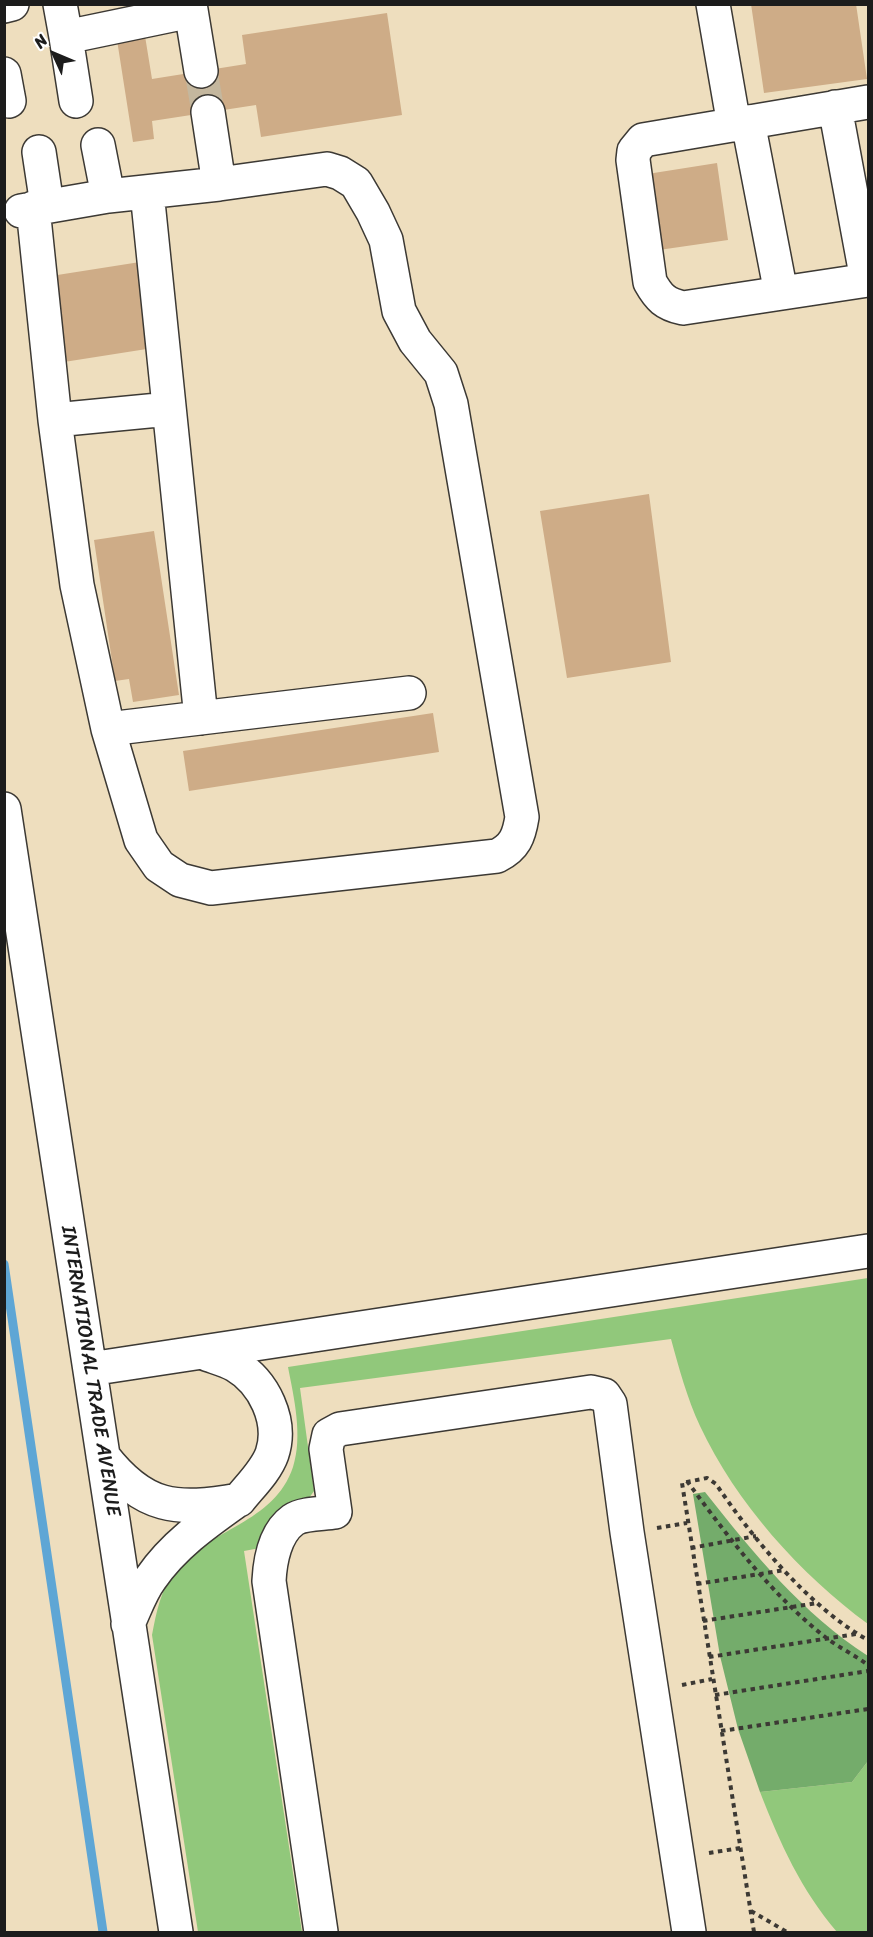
<!DOCTYPE html>
<html>
<head>
<meta charset="utf-8">
<style>
  body { margin:0 }
  #map { position:relative; width:873px; height:1937px; overflow:hidden; background:#eedebe; font-family:Sriracha,sans-serif }
  canvas { display:block }
  .frame { position:absolute; inset:0; border:6px solid #1c1c1c; pointer-events:none }
  .north { position:absolute; left:24px; top:24px; width:60px; height:60px; -webkit-text-stroke:4px #fff; paint-order:stroke; rotate:314deg; font-size:16px; font-weight:700; line-height:24px; text-align:center; color:#1c1c1c }
  .north::after { content:''; display:block; margin:auto; width:21px; height:27px; background:#1c1c1c; clip-path:polygon(50% 0,100% 100%,50% 72%,0 100%) }
</style>
</head>
<body>
<div id="map">
<canvas width="873" height="1937"></canvas>
<div class="frame"></div>
<div class="north">N</div>
</div>
<script>
const c = document.querySelector('canvas').getContext('2d');
c.lineJoin = 'round';
function paint(path, color) {
  c.fillStyle = color;
  c.fill(path, 'evenodd');
}
function trace(path, color, width, dash) {
  c.strokeStyle = color;
  c.lineWidth = width;
  c.lineCap = dash ? 'butt' : 'round';
  c.setLineDash(dash || []);
  c.stroke(path);
}
function label(font, color, halo, rows, align = 'center') {
  c.font = font + ' Sriracha,sans-serif';
  c.lineWidth = 4.5;
  c.setLineDash([]);
  c.textBaseline = 'middle';
  c.strokeStyle = halo;
  c.fillStyle = color;
  for (const [text, x, y, turn = 0] of rows) {
    c.save();
    c.translate(x, y);
    c.rotate((+turn || 0) * Math.PI / 180);
    c.textAlign = isNaN(turn) ? turn : align;
    if (halo) c.strokeText(text, 0, 0);
    c.fillText(text, 0, 0);
    c.restore();
  }
}
paint(new Path2D(`
  M868,1278V1624C800,1574 736,1503 700,1426C687,1398 679,1368 671,1339L300,1388L314,1491L309,1498C302,1500 296,1499 290,1502C270,1511 268,1528 265,1547L244,1551L302,1932H198L152,1635C156,1613 161,1589 175,1571C209,1528 274,1524 293,1467C303,1436 294,1398 288,1367Z
  M868,1761V1932H837C801,1890 780,1843 760,1792L852,1782Z`), '#91c87b');
paint(new Path2D(`
  M705,1492C754,1554 802,1613 868,1656V1761L852,1782L760,1792L738,1729L720,1656L693,1494Z`), '#74ac6b');
trace(new Path2D(`
  M4,1264L103,1932`), '#5ea6d5', 9);
paint(new Path2D(`
  M751,4H856L867,79L764,93Z
  M387,13L402,115L261,137L256,105L152,121L154,139L133,142L117,40L145,36L152,79L246,64L242,35Z
  M717,163L728,240L652,251L641,175Z
  M140,262L153,348L64,362L51,276Z
  M649,494L671,662L567,678L540,511Z
  M154,531L179,695L133,702L129,679L115,681L94,540Z
  M433,713L439,752L189,791L183,751Z`), '#ceac87');
trace(new Path2D(`
  M201,71L208,112`), '#c4b79e', 33, [33, 16]);
const minor = new Path2D(`
  M60,4L66,37
  M190,4L201,71
  M713,4L734,125
  M4,6L12,4
  M4,74L9,101
  M76,101L66,37L191,11
  M868,102L643,140L634,151L633,160L650,282C659,298 665,304 683,308L868,280
  M835,107L867,280
  M748,122L781,293
  M98,145L108,196
  M39,152L47,205
  M147,192L201,718
  M33,208L55,420L77,585L108,729L141,840L159,866L180,880L211,888L497,856C515,847 519,836 522,817L451,404L441,373L415,341L399,311L386,240L373,212L356,183L340,173L327,169L219,184L208,112
  M21,211L108,196L219,184
  M55,420L169,409
  M108,729L409,693
  M4,809L176,1932
  M90,1369L868,1251
  M103,1456C144,1509 176,1511 239,1500C250,1486 266,1471 272,1454C283,1421 264,1382 235,1365C226,1360 214,1357 204,1353
  M128,1624C135,1609 141,1591 151,1578C173,1546 204,1524 235,1502
  M321,1932L269,1581C270,1561 275,1533 293,1520C303,1513 323,1514 335,1512L326,1449L329,1435L340,1429L591,1392L604,1395L610,1404L627,1532L689,1932`);
trace(minor, '#3c3934', 36);
trace(new Path2D(`
  M687,1481C728,1537 774,1598 829,1640C842,1649 856,1656 868,1665
  M657,1528L687,1523
  M691,1548L756,1536
  M697,1584L785,1570
  M703,1621L817,1603
  M709,1657L856,1634
  M682,1685L712,1679
  M715,1695L868,1671
  M721,1731L868,1709
  M709,1853L740,1848
  M751,1911L787,1932
  M754,1932L682,1483L707,1478L716,1484C753,1539 810,1608 868,1640`), '#3c3934', 4, [4.5, 4.5]);
trace(minor, '#fff', 33);
label('20px', '#1c1c1c', '#fff', [
  ["INTERNATIONAL TRADE AVENUE",90,1371,81]
]);
</script>
</body>
</html>
